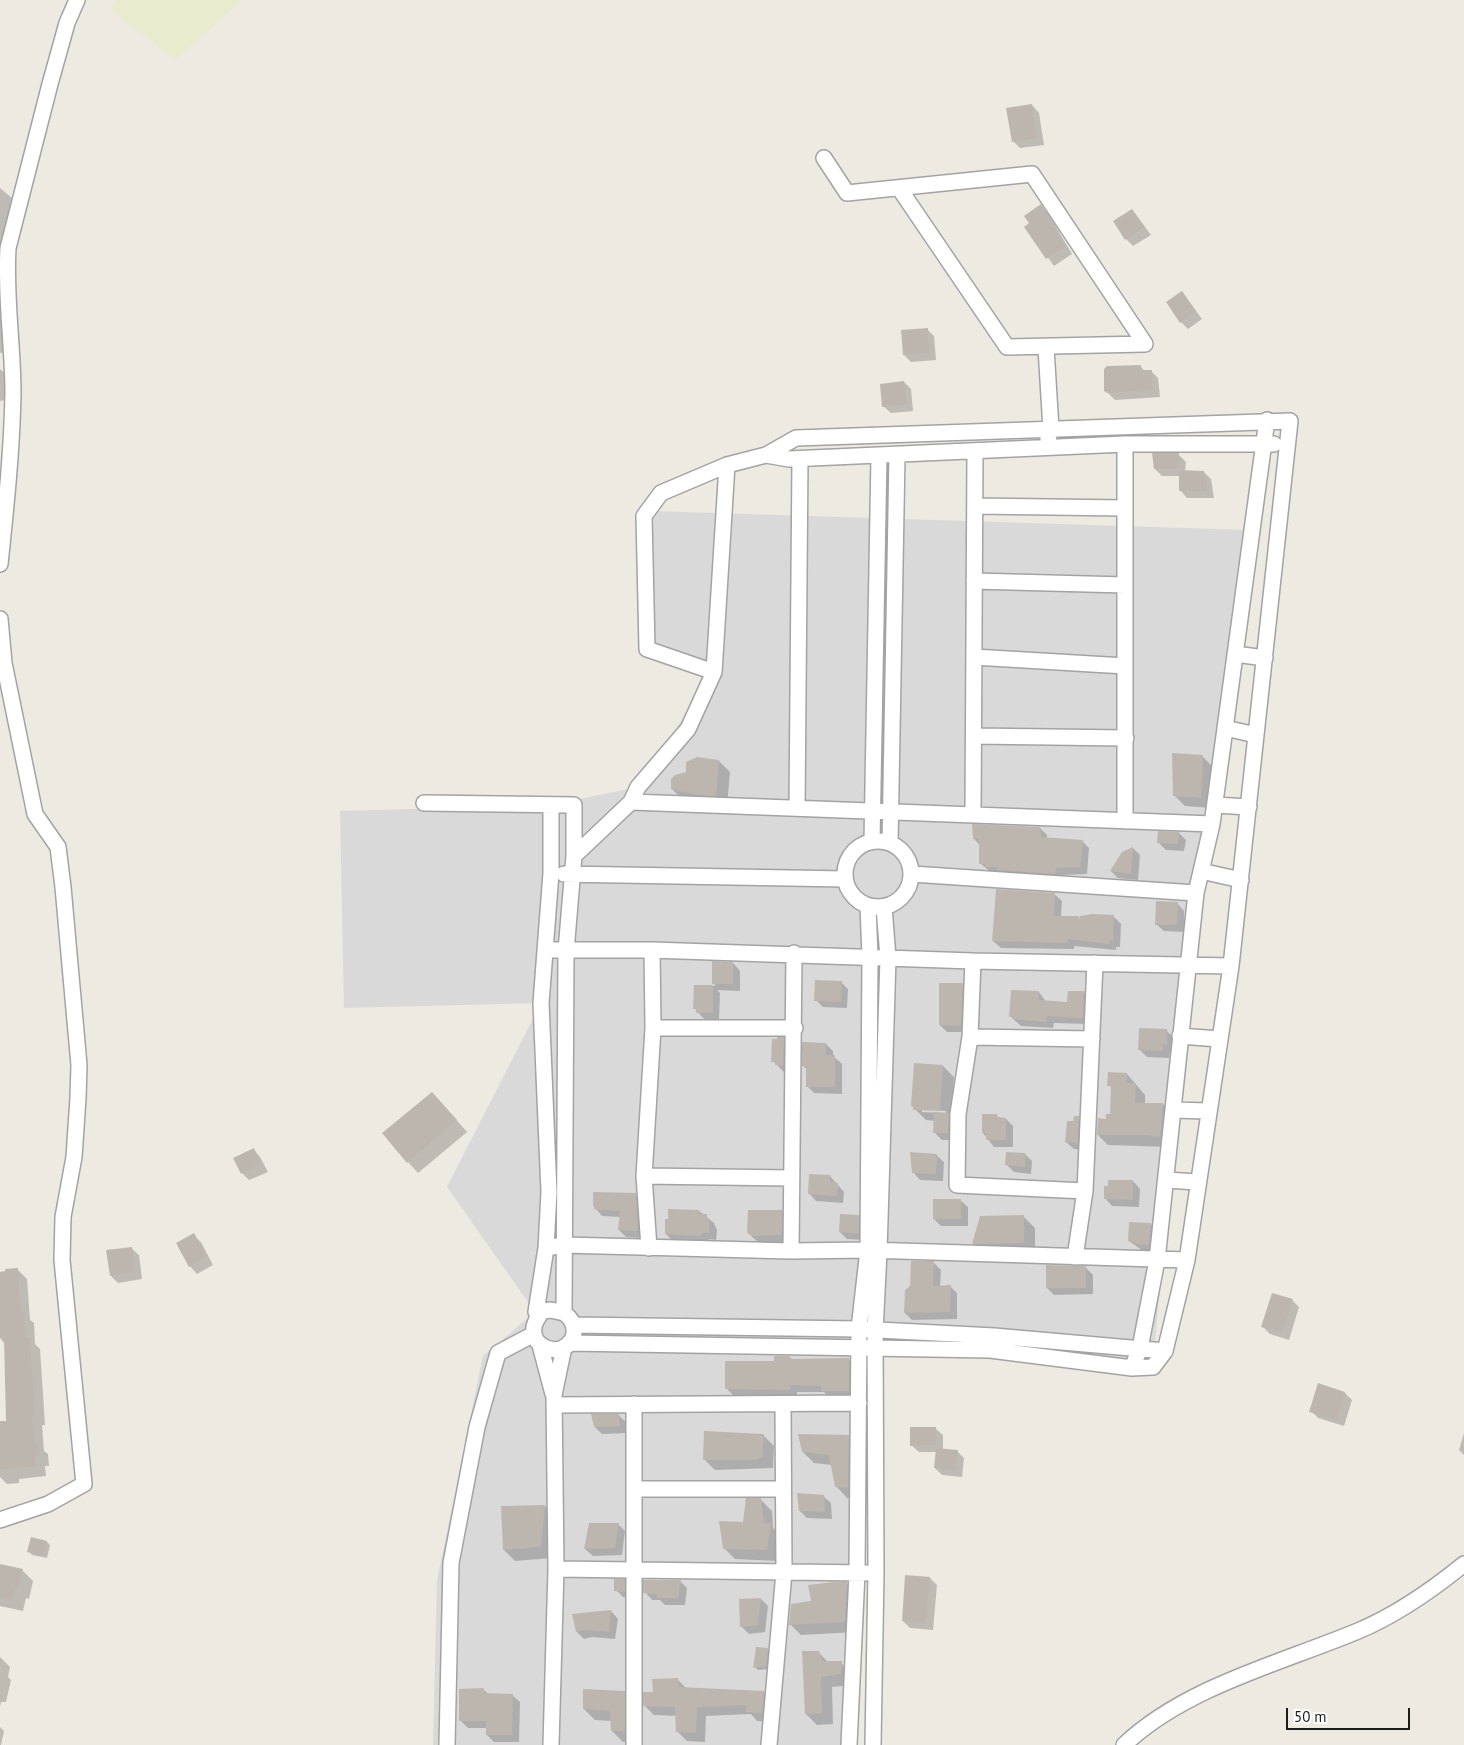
<!DOCTYPE html>
<html>
<head>
<meta charset="utf-8">
<style>
  body { margin:0 }
  #map { position:relative; width:1464px; height:1745px; overflow:hidden; background:#edeae2; font-family:"PT Sans",sans-serif }
  canvas { display:block }
  .scale { position:absolute; left:1286px; top:1708px; width:124px; height:22px; box-sizing:border-box; border:2px solid #1c1c1c; border-top:0; padding-left:6px; font-size:15px; line-height:18px; white-space:nowrap; color:#1c1c1c; -webkit-text-stroke:4px #fff; paint-order:stroke }
</style>
</head>
<body>
<div id="map">
<canvas width="1464" height="1745"></canvas>
<div class="scale">50 m</div>
</div>
<script>
const c = document.querySelector('canvas').getContext('2d');
c.lineJoin = 'round';
function paint(path, color) {
  c.fillStyle = color;
  c.fill(path, 'evenodd');
}
function trace(path, color, width, dash) {
  c.strokeStyle = color;
  c.lineWidth = width;
  c.lineCap = dash ? 'butt' : 'round';
  c.setLineDash(dash || []);
  c.stroke(path);
}
paint(new Path2D(`
  M652,511L1248,530L1173,1136L1153,1367L871,1350L856,1745H433L437,1580L483,1356L535,1312L447,1187L541,1003L344,1008L340,811L551,805L638,787L713,672L647,649Z`), '#dad9d9');
paint(new Path2D(`
  M116,0H242L176,60L111,11Z`), '#e8ebce');
paint(new Path2D(`
  M1032,105L1039,113L1044,145L1020,148L1013,141Z
  M0,188L12,198L10,205L12,207L10,352L0,353Z
  M1041,206L1048,213L1072,254L1054,266L1026,227L1031,223Z
  M1132,210L1151,235L1133,246L1126,239Z
  M1182,292L1202,319L1188,329L1181,322Z
  M927,329L934,336L936,360L911,362L904,355Z
  M1140,366L1145,371H1151L1158,378L1160,397L1115,400L1106,391Z
  M0,369L8,376L10,399L0,401Z
  M904,382L911,389L913,411L891,413L883,406Z
  M1179,455L1186,462L1185,472H1204L1211,479L1214,498H1187L1180,490V476H1162L1155,469Z
  M1202,756L1213,767L1211,808L1185,806L1174,795Z
  M719,761L730,772L727,806L683,800L672,789Z
  M1040,828L1047,835V839L1082,841L1089,848L1087,874L1062,875V881L993,874L980,863V845L974,839Z
  M1159,833H1179L1186,840L1184,851L1166,850L1159,843Z
  M1133,848L1140,855L1138,880L1118,878L1111,871L1123,853Z
  M1054,894L1062,901L1061,917L1080,919L1113,916L1121,924L1120,947H1116V950L1074,946V949L1001,948L993,941Z
  M1177,903L1184,911V932L1164,931L1156,924Z
  M733,963L740,971V991L717,990L720,993L719,1020H705L695,1009V986H716L713,983Z
  M841,982L848,989L847,1008L823,1007L816,1000Z
  M962,985L969,992L968,1032H947L940,1025Z
  M1039,992L1046,1002L1069,1003L1084,992L1091,1000L1090,1024L1054,1023L1053,1028L1021,1026L1010,1016Z
  M1167,1031L1174,1038L1173,1051H1170L1169,1058L1147,1057L1139,1049Z
  M783,1039L790,1046V1072H784L773,1061Z
  M826,1044L833,1051V1056L842,1064V1094L814,1093L807,1086V1069L803,1066Z
  M943,1066L954,1077L951,1116L955,1140H942L934,1132L935,1121L926,1120L912,1106ZM922,1109L946,1111V1113L922,1112Z
  M1127,1074L1145,1095V1104H1163L1173,1114L1170,1147L1108,1145L1098,1135L1111,1115L1112,1088L1109,1085Z
  M443,1105L467,1132L418,1173L408,1162Z
  M997,1116L1000,1119H1006L1013,1126V1147H994L983,1133Z
  M1078,1118L1086,1125L1084,1150L1074,1149L1066,1142Z
  M253,1149L260,1157L268,1172L249,1180L242,1173Z
  M1025,1154L1032,1161L1031,1174L1014,1172L1007,1165Z
  M936,1155L944,1162L943,1181L920,1180L913,1172Z
  M830,1176L844,1192L843,1203L816,1201L809,1193Z
  M1133,1181L1140,1189L1139,1207L1112,1206L1105,1198Z
  M594,1193L635,1195L642,1202L645,1238L626,1237L619,1230L620,1217L602,1216L593,1205Z
  M960,1200L968,1207V1226H941L934,1219Z
  M699,1211L714,1223L717,1230L716,1240L709,1239L707,1242L673,1241L666,1234Z
  M782,1211L789,1218L788,1242L759,1243L748,1233Z
  M858,1216L866,1223L865,1240L847,1239L840,1232Z
  M1024,1217L1035,1228V1254H985L974,1244Z
  M1151,1224L1158,1232L1156,1252L1143,1251L1129,1241Z
  M193,1235L201,1242L213,1265L197,1274L190,1266Z
  M131,1248L139,1255L142,1279L118,1283L111,1276Z
  M934,1263L941,1270L940,1287L950,1286L957,1293V1319L912,1320L905,1313Z
  M1085,1267L1093,1275V1294L1054,1295L1047,1288Z
  M17,1269L27,1279L30,1320L34,1323L35,1344L40,1349L45,1425H42L44,1451L48,1454L49,1466H45L46,1476L19,1479V1483L7,1484L0,1477V1422H7L5,1344L0,1338V1273Z
  M1292,1300L1299,1307L1289,1340L1270,1334L1263,1327Z
  M790,1357L792,1360H849L856,1367V1398H830L824,1392H797V1396H734L726,1388L775,1362Z
  M1319,1385L1345,1393L1352,1400L1344,1426L1318,1418L1311,1411Z
  M618,1415L626,1422V1433L602,1434L595,1427Z
  M935,1428L943,1435V1450L957,1451L964,1458L962,1477L942,1475L935,1468L937,1452H919L911,1445Z
  M1464,1433V1455L1459,1450Z
  M763,1435L774,1446L773,1468L715,1470L704,1459Z
  M848,1437L859,1448V1499L847,1498L836,1486L832,1465L814,1463L803,1452Z
  M823,1496L831,1503L832,1519L807,1518L800,1511Z
  M761,1500L772,1511L773,1528L781,1536L778,1561L735,1559L724,1548Z
  M545,1506L556,1517L552,1558L515,1561L504,1550Z
  M618,1524L625,1531L622,1555L593,1556L585,1549Z
  M47,1542L50,1545L47,1558L32,1555L29,1552Z
  M0,1565L22,1570L33,1581L29,1599L26,1598L23,1611L0,1606Z
  M930,1578L937,1585L933,1630L910,1628L903,1621Z
  M624,1580L631,1588V1598L623,1597L616,1590Z
  M680,1581L687,1588L685,1605H665L660,1600H652L645,1592Z
  M846,1583L857,1594L856,1632L801,1635L790,1624L812,1603Z
  M761,1599L768,1606L765,1632L749,1634L742,1627Z
  M611,1611L618,1619L615,1639L592,1637L584,1639L577,1632L574,1615Z
  M767,1649L771,1652L769,1669L758,1670L755,1667Z
  M818,1652L829,1663H841L852,1674V1685L832,1687L833,1724L817,1725L806,1714Z
  M0,1657L10,1667L8,1677L11,1680L6,1702H1L0,1707Z
  M678,1680L686,1688L764,1692L773,1702L772,1722L757,1721L751,1714L706,1716L705,1742L687,1741L677,1731V1716L654,1715L645,1706L654,1693Z
  M484,1690L489,1695H512L520,1702L519,1742H494L487,1735V1728H468L461,1721Z
  M624,1692L635,1703V1742H623L612,1731V1721L595,1720L584,1709Z
  M0,1727L4,1731L1,1745H0Z`), '#0003');
paint(new Path2D(`
  M1032,104L1037,138L1012,142L1006,108Z
  M1041,204L1066,247L1046,259L1024,227L1029,223L1024,216Z
  M1132,209L1145,227L1125,240L1113,221Z
  M1182,291L1196,311L1180,323L1166,302Z
  M928,328L929,353L903,355L901,330Z
  M1141,365V370H1152L1153,390L1107,393L1104,391V369L1107,366Z
  M904,381L907,404L882,407L880,384Z
  M1152,453H1179L1178,469H1154Z
  M1179,470L1204,471V477H1207V491H1179Z
  M1172,753L1203,755L1201,798L1173,796Z
  M697,757L719,760L716,796L697,795L671,789V779L675,775L686,772V762Z
  M972,824L1040,827L1041,837L1083,840L1080,867L1056,868L1055,874L997,870L998,867H985V864H979V839H973Z
  M1158,831L1179,832L1178,844L1157,843Z
  M1133,847L1131,874L1110,871L1122,852Z
  M996,889L1055,893L1054,916H1079V919L1080,916L1093,914L1114,915L1113,941L1109,940V944L1068,939L1067,943L992,941Z
  M1156,901L1178,902L1177,925H1155Z
  M712,961L733,962V984H712Z
  M815,980L842,981L841,1002L814,1001Z
  M939,983H963L961,1026L939,1025Z
  M694,985H713V1013H696V1009H693Z
  M1011,990L1039,991V1000L1067,1002L1068,991H1084L1083,1018L1047,1016V1022L1012,1019L1013,1017H1009Z
  M1139,1028L1167,1029V1045L1163,1044V1051L1138,1050Z
  M777,1037H784L783,1066L775,1065L776,1062H771L772,1039H777Z
  M802,1042L826,1043V1055H835V1087H806V1066H802Z
  M914,1063L943,1065L940,1111L913,1110V1106H911Z
  M1108,1072L1127,1073V1083H1136L1135,1103H1163L1160,1137L1146,1135H1097L1098,1118L1106,1119V1114H1110L1111,1086H1107Z
  M432,1092L457,1120L407,1163L382,1133Z
  M934,1112L949,1113L948,1133H933Z
  M982,1114H997V1117L1006,1118V1140H986V1133H982Z
  M1074,1116H1079L1078,1143L1065,1142L1067,1121H1073Z
  M254,1148L261,1164L241,1174L233,1158Z
  M910,1152L937,1154L936,1174L912,1173Z
  M1006,1152L1025,1153V1167L1005,1165Z
  M809,1174L831,1175L830,1182L838,1183L837,1196L808,1194Z
  M1108,1180H1133V1200L1104,1199V1186H1108Z
  M593,1192L636,1193L638,1231L618,1230L620,1211L594,1209Z
  M933,1199H961V1219H933Z
  M668,1209L699,1210V1214H707V1220L710,1221L709,1233H702L700,1236L665,1234V1219H668Z
  M748,1210H782V1235L751,1236L750,1233H747Z
  M840,1214L859,1215V1234L839,1232Z
  M1024,1215V1243L972,1244L980,1216Z
  M1129,1222L1151,1223L1149,1245L1134,1244L1135,1242L1128,1241Z
  M194,1233L207,1257L189,1267L176,1243Z
  M132,1247L135,1272L110,1276L106,1250Z
  M911,1261H934L933,1286L951,1285L950,1312L904,1313L905,1290L910,1286Z
  M1046,1265L1086,1266V1288H1046Z
  M18,1268L21,1312H24L26,1338H30L35,1415L32,1416L35,1443H38L40,1456L35,1457L36,1466L0,1470V1421H6L4,1338H0V1272L5,1271V1269Z
  M1272,1293L1293,1299L1282,1333L1261,1327Z
  M774,1356H790V1359L849,1358V1391H821V1386L790,1385V1390L725,1389V1361H774Z
  M1318,1383L1345,1392L1337,1420L1309,1412Z
  M591,1414H619L620,1426L594,1427Z
  M910,1427H936V1445L910,1446Z
  M704,1431L764,1434L762,1457L755,1460H703Z
  M798,1434L849,1435L848,1488L835,1487L829,1455L802,1452Z
  M936,1448L958,1450L955,1471L934,1468Z
  M797,1493L824,1495L825,1512L799,1511Z
  M746,1498H761L764,1523H771L767,1550L723,1549L719,1521L743,1522Z
  M545,1505L541,1547L503,1550L501,1506Z
  M589,1523H619L615,1548L584,1549Z
  M31,1537L47,1541L44,1556L27,1552Z
  M0,1564L23,1569L19,1589L15,1588L12,1601L0,1598Z
  M905,1575L930,1577L926,1623L902,1621Z
  M614,1579H625V1592L614,1591Z
  M643,1580H681L678,1598H657V1594L643,1593Z
  M834,1582H847L845,1622L789,1625L791,1604L811,1601L808,1585Z
  M761,1598L758,1625L740,1627L739,1599Z
  M611,1610L609,1632L584,1630L576,1632L572,1614Z
  M756,1647L768,1648L766,1666L753,1668Z
  M802,1651H819L822,1661H842L841,1674L821,1677L822,1713L805,1714Z
  M678,1678L679,1687L764,1691L762,1713L746,1712V1705L697,1707L696,1733L676,1732L675,1707L643,1706V1692H653L652,1679Z
  M484,1688V1693L513,1694L512,1735H486V1721H459V1689Z
  M583,1689L625,1691V1731H611L610,1711L583,1709Z`), '#bdb6af');
const minor = new Path2D(`
  M824,158L847,193L1032,174L1145,344L1007,347L899,188
  M1046,348L1051,429L1048,439
  M1125,444V821
  M766,455L789,459L1125,444H1274
  M975,506L1125,508
  M0,564C6,507 12,450 13,393C13,345 5,297 8,248L50,84L67,23L77,0
  M974,581L1125,585
  M0,619L4,663L35,814L58,847L63,887L79,1065L78,1098L74,1157L63,1217L62,1260L84,1484L48,1504L0,1520
  M1235,654L1265,658
  M974,657L1125,666
  M1225,728L1256,735
  M974,736L1126,738
  M631,802L1212,824
  M424,803L574,805V856L566,951L564,1313
  M1215,805L1249,807
  M797,808L800,459
  M973,815L975,451
  M845 874a33 33 0 1 1 66 0a33 33 0 1 1-66 0Z
  M872,841L879,456
  M890,843L897,455
  M574,856L631,802L638,787L688,729L714,672L727,465
  M1201,871L1241,880
  M564,874L845,879
  M912,874L1196,893
  M545,950H652L973,961L1231,966
  M973,961L970,1037L958,1114L957,1185L1085,1191
  M653,1028H795
  M1180,1036L1219,1039
  M970,1037L1092,1039
  M1173,1110L1208,1111
  M644,1176L791,1178
  M1167,1180L1197,1182
  M546,1248L564,1245L791,1251L868,1250L1187,1260
  M649,1248L644,1176L653,1028L652,950
  M791,1251L794,953
  M1075,1257L1085,1191L1095,963
  M551,1310L564,1313C571,1318 575,1324 574,1333C570,1364 517,1348 539,1316L536,1312Z
  M536,1312L546,1248L549,1192L541,1003L551,873V805
  M573,1325L859,1329L994,1336L1165,1351
  M569,1343L990,1350L1132,1368L1153,1367L1165,1351L1187,1260L1231,966L1290,421L796,438L766,455L727,465L661,493L644,516L647,649L714,672
  M540,1345L553,1394
  M1132,1368L1140,1348L1157,1260L1196,893L1212,824L1267,420
  M554,1405L859,1403
  M635,1489H783
  M556,1569L867,1573
  M447,1745L451,1563L477,1427L498,1353L534,1334
  M551,1745L556,1569L554,1395L564,1347
  M634,1745V1404
  M769,1745L784,1572L783,1404
  M849,1745L857,1573L859,1329L868,1250L870,956L868,906
  M873,1745L876,1572L875,1331L879,1252L888,958L884,907
  M1124,1745C1185,1687 1281,1663 1358,1631C1396,1615 1432,1590 1464,1564`);
trace(minor, '#a3a3a3', 18);
trace(minor, '#fff', 15);
</script>
</body>
</html>
